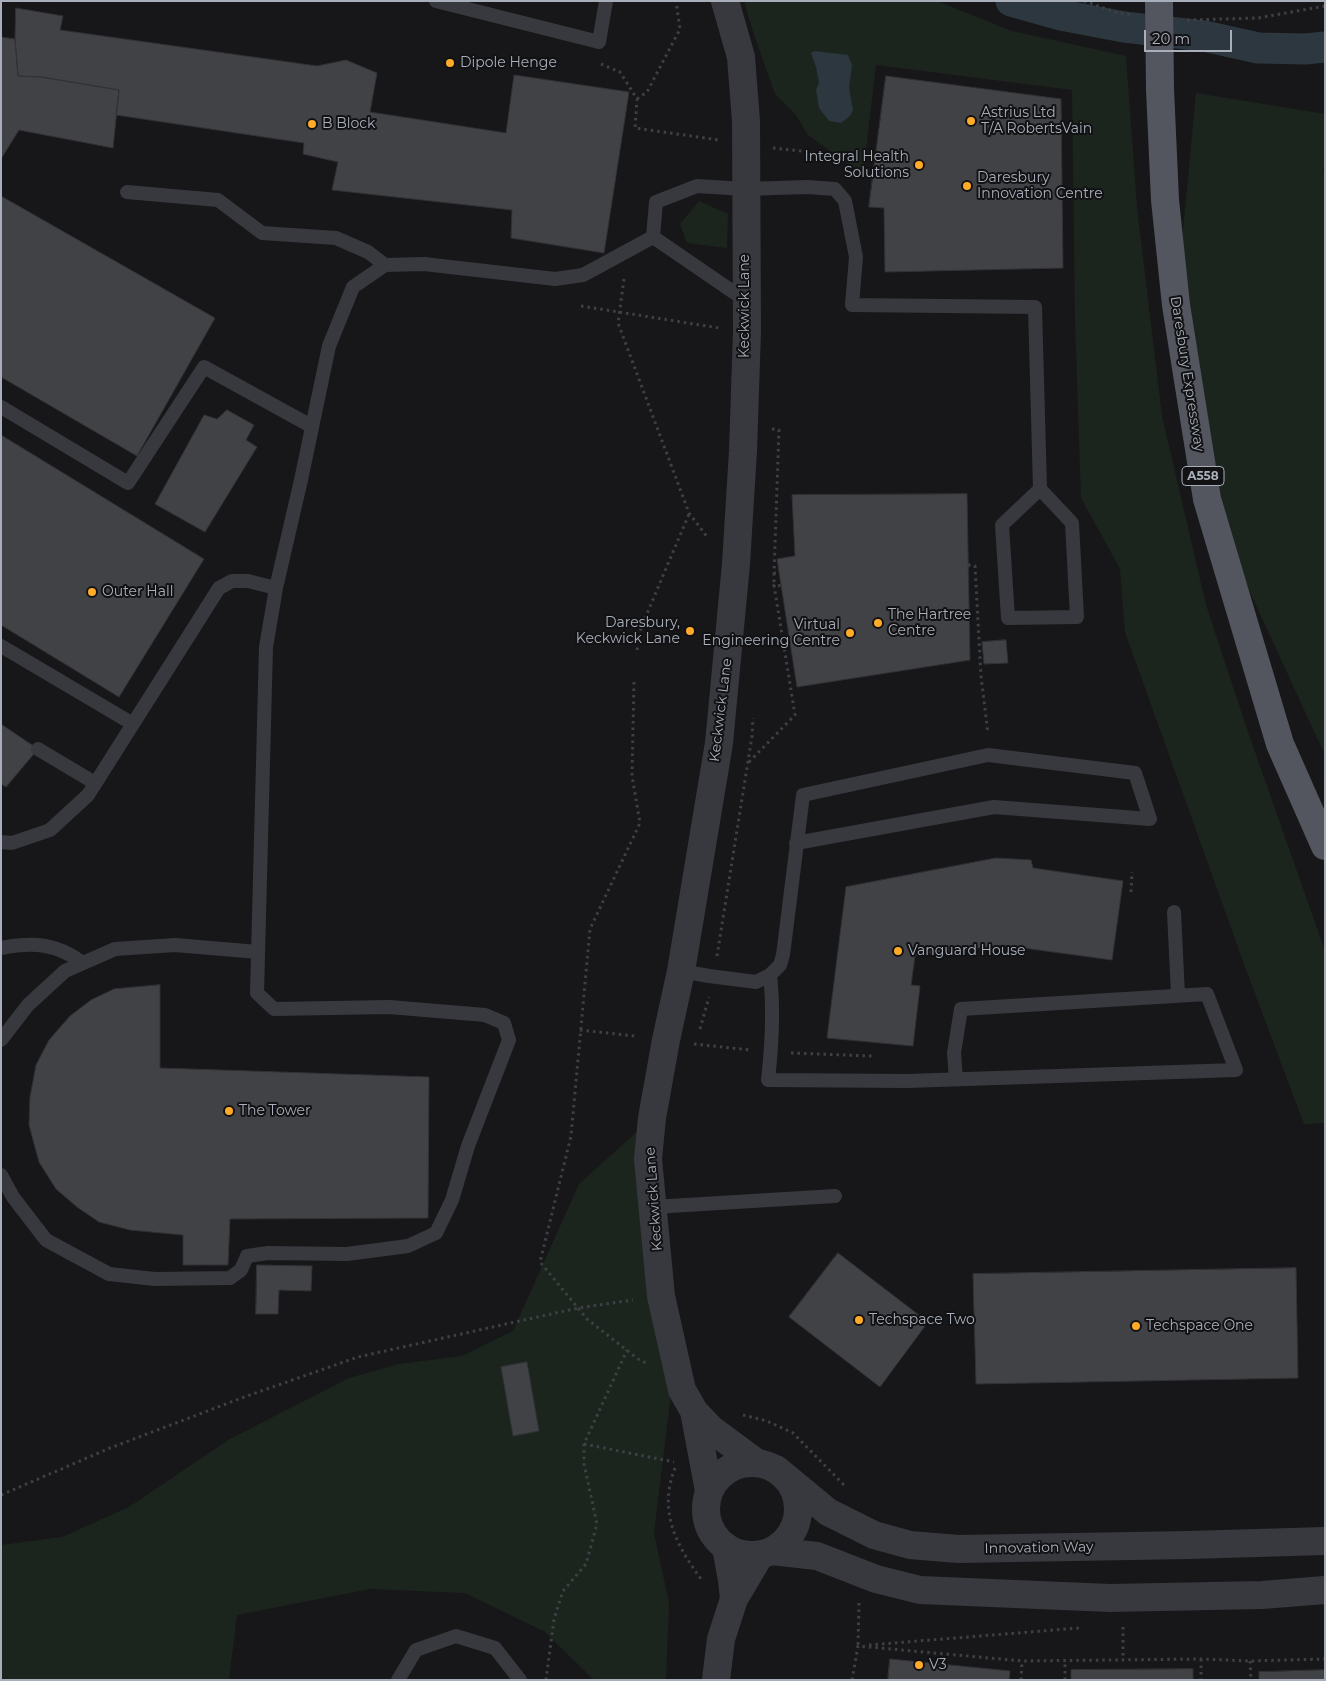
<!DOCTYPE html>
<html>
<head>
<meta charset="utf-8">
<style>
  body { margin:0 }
  #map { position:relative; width:1326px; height:1681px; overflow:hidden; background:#171719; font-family:Montserrat,sans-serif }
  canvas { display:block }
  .frame { position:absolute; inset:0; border:2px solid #a8afba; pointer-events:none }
  .scale { position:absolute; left:1144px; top:30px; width:88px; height:22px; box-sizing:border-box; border:2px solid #a8afba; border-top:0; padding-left:6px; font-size:15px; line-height:18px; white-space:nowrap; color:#a8afba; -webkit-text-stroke:4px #121214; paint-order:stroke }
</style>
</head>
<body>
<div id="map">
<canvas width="1326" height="1681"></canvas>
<div class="frame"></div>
<div class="scale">20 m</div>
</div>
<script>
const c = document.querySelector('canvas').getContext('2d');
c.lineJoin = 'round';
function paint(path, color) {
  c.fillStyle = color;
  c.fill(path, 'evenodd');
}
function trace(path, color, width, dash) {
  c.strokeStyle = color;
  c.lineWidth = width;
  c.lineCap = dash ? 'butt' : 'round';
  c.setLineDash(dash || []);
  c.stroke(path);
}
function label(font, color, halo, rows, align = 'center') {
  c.font = font + ' Montserrat,sans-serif';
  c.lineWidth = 4;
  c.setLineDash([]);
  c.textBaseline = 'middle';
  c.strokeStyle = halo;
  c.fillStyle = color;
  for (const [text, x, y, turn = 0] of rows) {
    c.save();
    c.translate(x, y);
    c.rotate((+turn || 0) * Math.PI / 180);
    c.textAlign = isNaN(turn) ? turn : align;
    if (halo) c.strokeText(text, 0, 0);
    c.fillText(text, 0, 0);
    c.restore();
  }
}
paint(new Path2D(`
  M744,1H937L1012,31L1126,56L1137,208L1162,416L1206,605L1248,732L1325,951V1123L1304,1124L1244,964L1125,632L1120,569L1081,498L1075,319L1072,90L876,65L863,174L808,135L796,115L775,94L754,35Z
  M1196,93L1325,114V167L1323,168L1325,175V755L1207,499L1176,305Z
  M699,201L728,214L727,248L687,243L680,224Z
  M652,1118L675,1361L654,1533L669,1603L666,1680H594L545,1632L465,1593L370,1589L237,1615L229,1680H1V1545L62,1537L129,1507L230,1439L349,1378L399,1364L462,1356L513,1331L579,1184Z`), '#1c251d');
paint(new Path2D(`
  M814,51L848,55L852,65L849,88L853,110L850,116L841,123L829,121L819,108L816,90L819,83L816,67L811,53Z`), '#2c373f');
trace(new Path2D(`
  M1011,1L1061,15L1124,27L1204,36L1258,48L1305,49L1325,47`), '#2c373f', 31);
const building = new Path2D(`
  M16,8L63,16L60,30L317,66L346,60L377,73L370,112L506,133L514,75L629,92L604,253L511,238L512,210L332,190L338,162L303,154L304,143L116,115L119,90L41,77L18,76L15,39Z
  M1,37L15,39L18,76L41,77L119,90L113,148L19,130L1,159Z
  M886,76L1061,99L1063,268L885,272L884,208L869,207Z
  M1,196L215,318L137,456L1,377Z
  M227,410L254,425L246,440L257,447L205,532L155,504L204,415L217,419Z
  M1,435L204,559L119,697L1,625Z
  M967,494L970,660L797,687L777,559L795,556L792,495Z
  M1006,640L1008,663L984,664L982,642Z
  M1,724L38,749L6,787L1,784Z
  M996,858L1031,860L1033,868L1123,881L1112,960L1002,945L915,956L911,985L920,986L913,1046L827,1038L846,887Z
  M160,985V1068L429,1077L428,1218L230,1219L228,1265H183V1235L130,1230L99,1222L77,1207L56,1189L39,1162L29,1125L30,1097L36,1065L49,1040L70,1016L91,1000L114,989Z
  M838,1253L928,1322L880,1387L789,1317Z
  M257,1265L312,1266L311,1291L279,1290L278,1314H256Z
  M1296,1268L1298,1378L976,1384L973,1274Z
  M527,1362L539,1431L513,1436L501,1367Z
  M890,1659L1010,1671L1009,1680H888Z
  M1193,1669V1680H1071V1670Z
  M1325,1670V1680H1259V1672Z`);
paint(building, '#414246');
trace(building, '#313136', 1);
trace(new Path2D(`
  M1084,1L1118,13L1131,15
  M1187,20L1258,18L1325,6
  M601,64L620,72L637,99L635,128L719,140
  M637,99L647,92L680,29L676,1
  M773,148L875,159
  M624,279L618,323L689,513L708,538
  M581,306L719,328
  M772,429L779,430L774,573H780
  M968,565L975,566L981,676L988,734
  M774,573V585
  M637,650L641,628L689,514
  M634,682L632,776L640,823L590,929L571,1136L540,1262L587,1319L638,1359L646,1363
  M749,762L795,715L774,585L782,586
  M1131,892L1132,872
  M717,956L752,736L753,718
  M700,1029L709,997
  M580,1030L635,1036
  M694,1044L750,1050
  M791,1053L872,1056
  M743,1415L767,1421L793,1433L846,1487
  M584,1444L674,1462
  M675,1468C658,1511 676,1545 701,1579
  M1,1495L110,1448L247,1396L358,1357L578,1308L633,1300
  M859,1603L858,1646L860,1645
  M1123,1627V1659
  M869,1645L1079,1628
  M1201,1659V1680
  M1250,1661L1251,1680
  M546,1680L554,1619L563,1591L586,1564L597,1524L584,1464V1444L627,1350
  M852,1680L858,1646L1022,1661L1201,1659L1250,1661L1325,1659
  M1021,1680L1022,1661
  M1065,1680V1662`), '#3e4046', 3, [2.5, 4]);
trace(new Path2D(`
  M436,1L599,42L606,1
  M127,192L218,200L262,233L336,238L368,252L385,265
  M653,237L656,202L697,186L745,189L807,187L835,189L845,201L856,257L852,305L1035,307L1040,489L1072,523L1077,617L1008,618L1002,525L1040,489
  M653,237L745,300
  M1,407L128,483L204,367L311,426
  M1,646L133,724
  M38,749L95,783
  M1,842L12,843L50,830L88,795L219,588L232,581H248L276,588L301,480L329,346L353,287L385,265L424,264L555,279L583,275L653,237
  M796,843L994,807L1150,819L1135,773L988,755L803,795L783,955L780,965L770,975C774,1010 772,1045 768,1080L907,1081L1236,1070L1207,994L961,1009L954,1053L956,1079
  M1174,912L1178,995
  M1,948C33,942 56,943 83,963
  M681,971L709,976L756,982L770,975
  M1,1040L28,1005L65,971L115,949L175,945L258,952
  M1,1175L13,1197L46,1240L109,1274L155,1279L230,1278L241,1270L247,1256L268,1253L347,1254L408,1246L436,1233L452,1200L468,1146L509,1040L504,1023L485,1015L389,1007L274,1009L257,993L266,647L276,588
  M653,1207L835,1196
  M398,1680L416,1650L456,1636L495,1648L520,1680`), '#38393f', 14);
trace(new Path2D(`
  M725,1L741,57L746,121L747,331L743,451L736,564L719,743L681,971L666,1040L652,1118L648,1159L661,1296L682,1390L694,1411L711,1429L757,1463
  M694,1411L709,1491
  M726,1547L732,1580L734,1599
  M716,1680L721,1639L734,1599L760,1555`), '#38393f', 28);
trace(new Path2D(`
  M706 1509a46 46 0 1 1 92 0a46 46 0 1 1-92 0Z
  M776,1469L828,1512L874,1535L910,1545L958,1549L1189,1545L1325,1541
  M772,1551L817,1556L876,1579L920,1590L1110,1598L1262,1595L1325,1590`), '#38393f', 28);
trace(new Path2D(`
  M1160,89L1165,200L1176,305L1207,499L1280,744L1325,846`), '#53565e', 28);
trace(new Path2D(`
  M1159,1L1160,89`), '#53565e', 28);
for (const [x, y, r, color] of [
  [450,63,5,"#ffab29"],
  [971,121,5,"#ffab29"],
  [312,124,5,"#ffab29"],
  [919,165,5,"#ffab29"],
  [967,186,5,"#ffab29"],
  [92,592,5,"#ffab29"],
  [878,623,5,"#ffab29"],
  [690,631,5,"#ffab29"],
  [850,633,5,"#ffab29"],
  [898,951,5,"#ffab29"],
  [229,1111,5,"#ffab29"],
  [859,1320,5,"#ffab29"],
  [1136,1326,5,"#ffab29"],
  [919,1665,5,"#ffab29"]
]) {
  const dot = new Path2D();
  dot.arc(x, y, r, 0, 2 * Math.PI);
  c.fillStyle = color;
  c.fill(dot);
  trace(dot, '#121214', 2);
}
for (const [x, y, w] of [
  [1203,476,42]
]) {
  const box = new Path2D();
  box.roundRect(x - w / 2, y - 9.5, w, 19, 4);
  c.fillStyle = '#121214';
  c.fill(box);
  trace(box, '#a8afba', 1);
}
label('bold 12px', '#a8afba', null, [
  ["A558",1203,476]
]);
label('14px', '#a8afba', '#121214', [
  ["Dipole Henge",460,63],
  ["Astrius Ltd",981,113],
  ["T/A RobertsVain",981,129],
  ["B Block",322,124],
  ["Integral Health",909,157,"right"],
  ["Solutions",909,173,"right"],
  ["Daresbury",977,178],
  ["Innovation Centre",977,194],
  ["Outer Hall",102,592],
  ["The Hartree",888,615],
  ["Centre",888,631],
  ["Daresbury,",680,623,"right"],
  ["Keckwick Lane",680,639,"right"],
  ["Virtual",840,625,"right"],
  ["Engineering Centre",840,641,"right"],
  ["Vanguard House",908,951],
  ["The Tower",239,1111],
  ["Techspace Two",869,1320],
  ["Techspace One",1146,1326],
  ["V3",929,1665]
], 'left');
label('14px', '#a8afba', '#121214', [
  ["Keckwick Lane",745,306,-90],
  ["Daresbury Expressway",1187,374,81],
  ["Keckwick Lane",721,710,-83],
  ["Keckwick Lane",654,1199,-94],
  ["Innovation Way",1039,1548,-1]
]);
</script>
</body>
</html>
